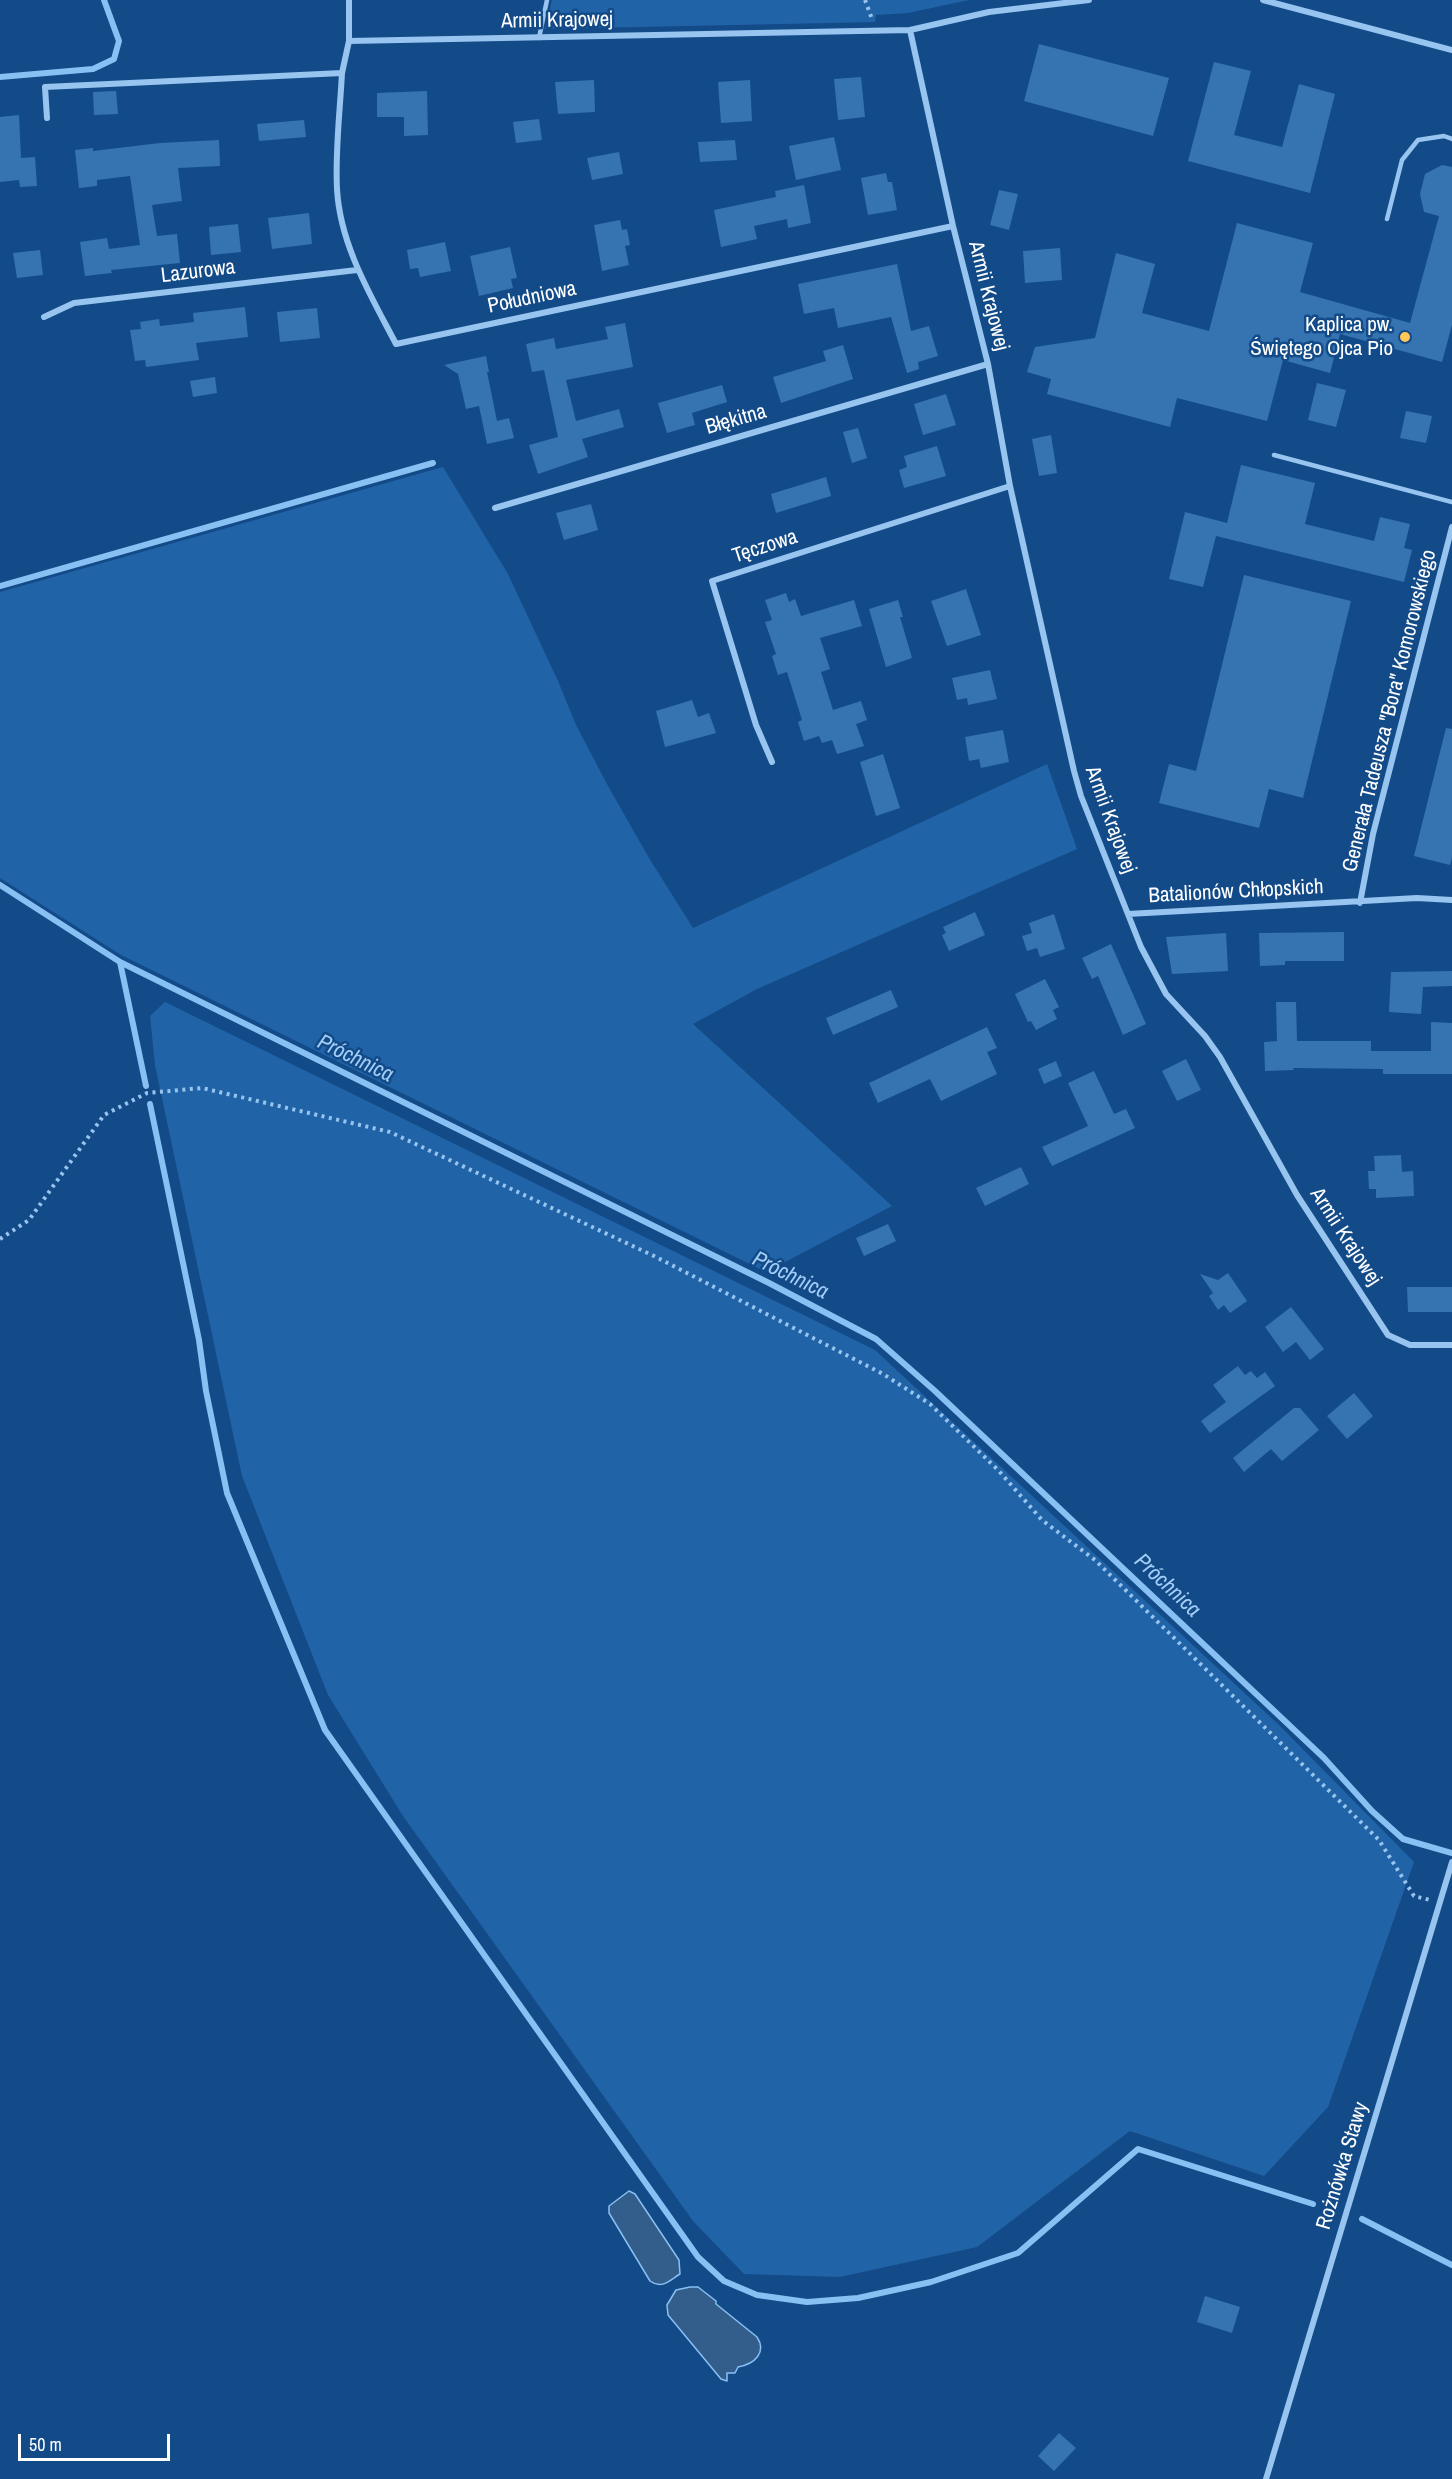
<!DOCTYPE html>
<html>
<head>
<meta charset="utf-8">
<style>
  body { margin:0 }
  #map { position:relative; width:1452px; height:2479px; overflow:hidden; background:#134b89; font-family:"Archivo Narrow",sans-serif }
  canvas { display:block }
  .scale { position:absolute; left:18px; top:2434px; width:152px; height:27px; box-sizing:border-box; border:3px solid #fff; border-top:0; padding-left:8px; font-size:18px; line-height:21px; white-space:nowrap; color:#fff; -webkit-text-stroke:4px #134b89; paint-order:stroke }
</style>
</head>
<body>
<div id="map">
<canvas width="1452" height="2479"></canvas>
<div class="scale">50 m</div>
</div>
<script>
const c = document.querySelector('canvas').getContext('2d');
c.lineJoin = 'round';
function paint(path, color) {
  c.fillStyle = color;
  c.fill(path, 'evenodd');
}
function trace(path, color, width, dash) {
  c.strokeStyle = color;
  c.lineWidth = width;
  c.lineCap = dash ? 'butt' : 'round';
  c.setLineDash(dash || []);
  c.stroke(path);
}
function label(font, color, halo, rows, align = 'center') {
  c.font = font + ' "Archivo Narrow",sans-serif';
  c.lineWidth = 5;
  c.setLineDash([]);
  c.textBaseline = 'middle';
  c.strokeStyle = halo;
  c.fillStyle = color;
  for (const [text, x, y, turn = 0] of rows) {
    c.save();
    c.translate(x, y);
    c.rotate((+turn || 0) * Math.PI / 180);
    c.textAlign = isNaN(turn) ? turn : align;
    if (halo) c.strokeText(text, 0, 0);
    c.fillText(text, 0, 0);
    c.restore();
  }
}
paint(new Path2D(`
  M552,0H969L908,13L876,15L875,22L545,29Z
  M443,467L508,574L558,681L576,725L608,786L649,858L693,928L1047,764L1077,849L757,989L693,1024L892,1206L766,1272L121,955L0,878V592Z
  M165,1002L875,1350L1279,1725L1414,1862L1328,2107L1264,2176L1130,2131L977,2247L840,2277L744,2274L693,2221L403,1816L328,1695L242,1476L155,1065L150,1016Z`), '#2163a7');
const water = new Path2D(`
  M629,2191L635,2194L679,2260L680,2274C670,2280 662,2290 650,2281L609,2213V2206Z
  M690,2287H698L716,2301V2304L757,2337C767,2352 755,2364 738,2367L735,2373H727V2381L721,2379L668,2315L667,2305L676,2290Z`);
paint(water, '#335e8b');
trace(water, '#89c0f4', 1.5);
trace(new Path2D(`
  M0,77L93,69L114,59L119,41L104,0
  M0,586L433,463
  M0,885L120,962L769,1283L876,1339L935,1391L1324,1758L1372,1811L1403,1839L1452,1853
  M120,962L146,1086
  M150,1104L199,1340L206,1391L227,1493L325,1730L698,2257L724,2281L757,2295L807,2302L858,2298L931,2282L1018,2253L1138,2149L1313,2204
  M1362,2219L1452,2265`), '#89c0f4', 6);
paint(new Path2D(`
  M1039,44L1169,78L1153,136L1024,101Z
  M1214,62L1251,71L1234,135L1282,147L1299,84L1335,94L1310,193L1188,161Z
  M861,77L865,117L838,120L834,79Z
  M594,80L595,112L558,114L555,82Z
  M750,80L752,121L721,123L718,82Z
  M116,91L118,114L94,115L93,92Z
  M427,91L428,135L404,136V117H377V93Z
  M19,115L21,158L35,157L37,186L20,187L19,180L0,182V117Z
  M539,119L542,140L516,143L513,122Z
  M304,120L306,137L259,141L257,124Z
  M834,137L841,170L796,180L789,146Z
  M219,140L220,166L178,168L182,201L152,205L157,236L177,234L180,263L111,270L112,273L85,276L80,242L107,238L109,249L140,245L130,176L97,180V186L79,188L75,150L93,148V151L160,143Z
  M735,140L737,160L700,162L698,142Z
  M619,152L623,174L592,180L587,158Z
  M1442,165L1452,167V325L1442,362L1340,334L1330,373L1283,360L1267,421L1177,398L1170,427L1047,394L1051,379L1027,372L1035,347L1095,338L1116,253L1155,264L1142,313L1209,331L1237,223L1313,243L1300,292L1410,323L1439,216L1424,212L1420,194L1425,174Z
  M886,173L888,182H892L897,210L868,215L861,178Z
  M804,185L811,223L788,228L787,219L754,226L757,239L721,247L714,210L776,197L775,191Z
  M999,190L1018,194L1009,230L990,225Z
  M309,213L312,244L272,249L268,218Z
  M620,220L622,230L627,229L630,245L625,246L629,265L602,271L594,225Z
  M238,224L241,252L211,255L209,227Z
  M445,242L451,271L420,277L418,268L410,269L407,250Z
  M510,247L517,278L511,279L513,288L479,296L470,256Z
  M1060,248L1062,280L1025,283L1023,251Z
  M40,250L43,275L17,278L13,253Z
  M897,264L911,331L929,326L938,356L918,362L919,369L907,373L891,317L838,328L834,308L804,314L798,284Z
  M245,307L248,337L196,343L199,360L146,367L145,360L135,361L130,330L141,329L140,322L159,319L160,326L194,322L193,313Z
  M317,308L320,338L280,342L277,312Z
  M625,323L633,367L566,380L576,421L619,409L624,427L582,439L588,457L538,474L529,445L558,437L544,370L532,372L526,344L554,338L556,349L608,339L605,327Z
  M843,345L853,379L781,403L773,377L826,361L823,351Z
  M486,356L489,372H487L497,421L509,418L514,438L487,444L479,406L466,409L458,374L444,365Z
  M215,377L217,393L193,397L190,381Z
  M1317,383L1346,390L1336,427L1308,420Z
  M722,385L727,402L692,413L695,425L667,433L658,403Z
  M946,394L956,425L923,435L914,404Z
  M1406,411L1432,416L1426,443L1400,438Z
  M858,428L867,458L852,463L843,432Z
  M1051,435L1057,473L1039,476L1032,439Z
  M937,446L946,476L904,488L899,470L907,467L904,456Z
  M1241,465L1315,483L1305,524L1374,541L1380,517L1410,524L1404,548L1412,550L1404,582L1216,536L1203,587L1169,579L1185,512L1227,523Z
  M826,477L831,496L776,513L771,494Z
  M591,504L598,530L564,540L556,513Z
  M1244,575L1351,601L1303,798L1269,789L1259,828L1159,803L1169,764L1196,771Z
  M966,589L981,635L947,646L931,601Z
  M786,593L789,602L795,599L801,616L854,600L862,626L820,638L830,669L821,672L833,710L861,701L867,720L856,724L864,746L837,754L832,740L822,743L819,736L804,741L798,722L802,720L787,672L778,675L772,656L776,654L765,622L772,620L765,600Z
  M898,600L903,617H900L912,658L886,667L869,609Z
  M990,670L997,699L968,705L967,698L957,700L952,678Z
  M692,700L698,717L709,713L716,733L665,747L656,711Z
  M1446,728L1452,729V857L1450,865L1414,856Z
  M1003,730L1009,762L981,768L979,759L969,761L965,737Z
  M883,754L900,808L876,816L860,762Z
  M975,912L985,935L949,951L942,935L946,933L943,927Z
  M1054,914L1065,949L1040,957L1037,948L1027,951L1022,936L1032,933L1029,923Z
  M1344,932V961H1285V965L1260,966L1259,933Z
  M1226,933L1228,971L1172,974L1166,937Z
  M1111,944L1146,1024L1123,1035L1098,976L1092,979L1082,958Z
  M1452,971V986L1423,987L1421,1014L1389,1012L1391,972Z
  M1045,979L1059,1007L1053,1010L1057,1019L1036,1030L1031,1021L1028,1022L1015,994Z
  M891,990L898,1007L833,1035L826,1018Z
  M1276,1002H1296L1297,1041H1371V1051H1431V1022L1452,1023V1074H1383V1069L1293,1068L1294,1070L1265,1071L1264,1042L1277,1041Z
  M987,1027L997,1048L987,1052L997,1074L941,1101L930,1079L878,1103L869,1083Z
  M1186,1059L1201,1090L1177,1101L1162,1071Z
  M1056,1061L1062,1076L1044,1084L1038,1069Z
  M1094,1071L1114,1114L1126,1109L1135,1128L1052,1166L1042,1147L1088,1126L1068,1083Z
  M1401,1155L1402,1172L1413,1171L1414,1196L1376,1198V1189H1369L1368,1171H1375L1374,1156Z
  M1021,1167L1029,1184L985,1206L976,1188Z
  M888,1224L896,1241L864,1256L856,1238Z
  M1228,1273L1247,1301L1230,1313L1224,1305L1218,1310L1209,1296L1213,1293L1200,1274L1218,1280Z
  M1407,1287H1452V1312H1408Z
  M1291,1307L1324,1349L1310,1360L1296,1342L1283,1352L1265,1327Z
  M1238,1366L1245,1375L1251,1371L1257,1378L1265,1372L1275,1386L1210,1433L1201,1421L1226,1402L1213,1385Z
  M1354,1393L1373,1416L1347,1439L1327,1416Z
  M1294,1408H1300L1319,1430L1282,1461L1271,1449L1244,1472L1233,1458Z
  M1205,2296L1240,2307L1232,2333L1197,2322Z
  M1059,2433L1076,2448L1054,2471L1038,2456Z`), '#3673b1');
trace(new Path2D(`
  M865,0L872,19
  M0,1239L29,1220L104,1115L147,1093L202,1088L390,1132L654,1256L883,1374L930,1404L998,1470L1042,1520L1095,1560L1379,1840L1414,1896L1430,1900`), '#98c4f0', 4, [3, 4.5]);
trace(new Path2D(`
  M539,38L547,0
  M1387,219L1402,160L1418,140L1444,136L1452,139
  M1274,455L1452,502`), '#98c4f0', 4.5);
trace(new Path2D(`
  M1263,0L1452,50
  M910,30L989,12L1089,0
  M349,41L910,30L953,226L988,364L1010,486L1074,771L1081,796L1141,947L1166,994L1205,1036L1220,1057L1297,1195L1388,1335L1410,1345H1452
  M342,73C340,111 335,151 337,189C340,245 371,296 396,344L953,226
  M47,118L45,87L342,73L349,41V0
  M44,317L74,303L357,270
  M495,508L988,364
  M772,762L756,725L712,581L1010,486
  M1360,903L1373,834L1452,527
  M1128,914L1417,898L1452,900
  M1266,2479L1452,1862`), '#98c4f0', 6);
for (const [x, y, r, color] of [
  [1405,337,6,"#ffc757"]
]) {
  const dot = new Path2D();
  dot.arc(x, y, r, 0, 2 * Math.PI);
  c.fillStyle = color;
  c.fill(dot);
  trace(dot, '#134b89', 2);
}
label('21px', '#fff', '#134b89', [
  ["Armii Krajowej",557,21,-1],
  ["Lazurowa",198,272,-7],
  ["Armii Krajowej",988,296,76],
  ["Południowa",532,298,-12],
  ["Błękitna",736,420,-16],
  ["Tęczowa",765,547,-18],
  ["Generała Tadeusza \"Bora\" Komorowskiego",1390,711,-76],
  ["Armii Krajowej",1110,820,70],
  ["Batalionów Chłopskich",1236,892,-3],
  ["Armii Krajowej",1345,1237,57],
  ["Rożnówka Stawy",1343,2166,-73]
]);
label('21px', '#fff', '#134b89', [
  ["Kaplica pw.",1393,325],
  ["Świętego Ojca Pio",1393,349]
], 'right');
label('italic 22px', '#a3cef8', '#134b89', [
  ["Próchnica",355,1059,26],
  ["Próchnica",790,1276,26],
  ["Próchnica",1167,1586,43]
]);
</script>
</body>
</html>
